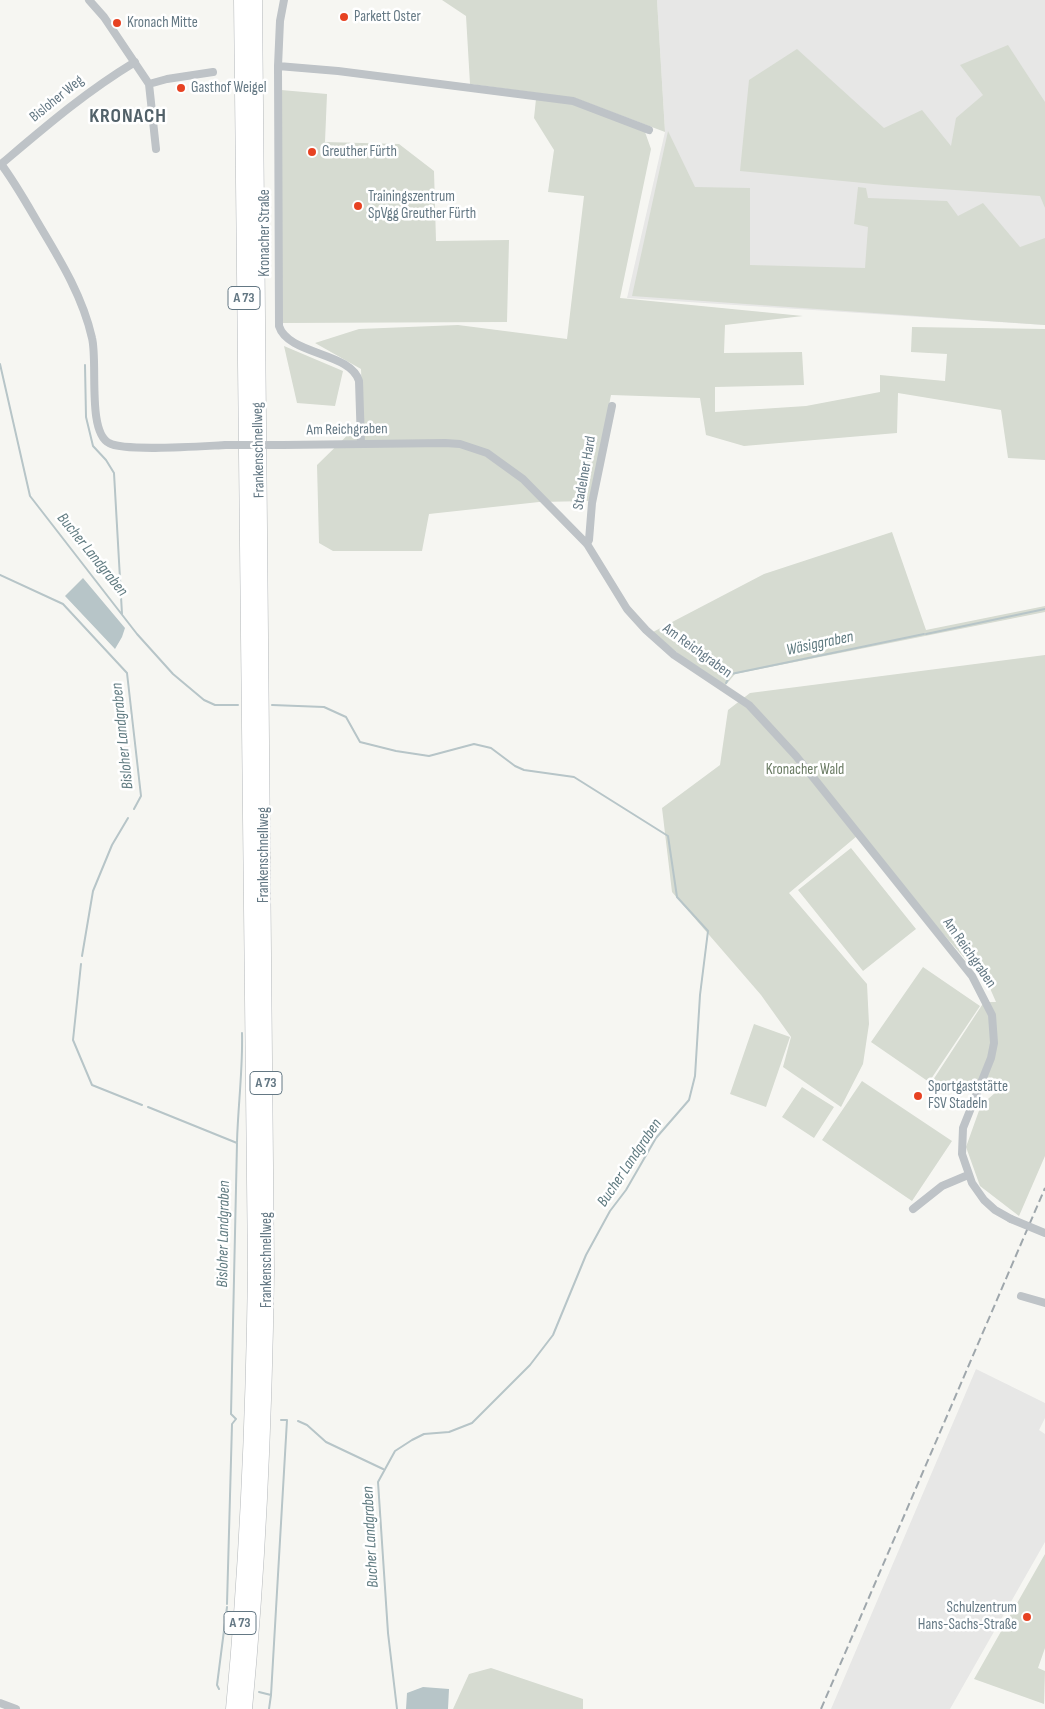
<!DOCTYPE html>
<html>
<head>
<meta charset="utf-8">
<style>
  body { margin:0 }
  canvas { display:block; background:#f6f6f2 }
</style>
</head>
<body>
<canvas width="1045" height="1709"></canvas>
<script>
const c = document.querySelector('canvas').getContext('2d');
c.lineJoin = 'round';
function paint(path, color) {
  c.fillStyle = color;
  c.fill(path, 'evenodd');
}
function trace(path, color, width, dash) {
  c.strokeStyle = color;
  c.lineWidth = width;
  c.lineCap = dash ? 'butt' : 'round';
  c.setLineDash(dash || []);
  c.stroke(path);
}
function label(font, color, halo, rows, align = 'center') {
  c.font = font + ' "Sofia Sans Condensed",sans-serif';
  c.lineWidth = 5;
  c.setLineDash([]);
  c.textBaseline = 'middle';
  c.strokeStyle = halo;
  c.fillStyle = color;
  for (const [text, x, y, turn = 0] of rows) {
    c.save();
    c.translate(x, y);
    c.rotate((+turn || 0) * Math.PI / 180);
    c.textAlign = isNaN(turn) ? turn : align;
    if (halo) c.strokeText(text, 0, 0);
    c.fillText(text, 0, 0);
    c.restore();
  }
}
paint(new Path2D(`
  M657,0H1045V325L627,298L665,132Z
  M976,1369L1045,1403V1418L1039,1430L1045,1434V1542L950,1709H831Z`), '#e7e7e6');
paint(new Path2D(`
  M442,0H657L665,132L575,98L470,84L466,16Z
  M1008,45L1045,102V208L1040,196L884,185L740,171L749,80L797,49L884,128L922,110L951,146L956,118L983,95L960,65Z
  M281,90L327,94L325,142L399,144L434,171L436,241L509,240L507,322L282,323Z
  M536,99L572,104L645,132L651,149L620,298L803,316L725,325L724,353L802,352L804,385L715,387V412L806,406L880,392V375L945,381L947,354L911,352L912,327L1045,329V460L1008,458L1001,410L898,393L897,433L744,446L706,435L700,398L611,395L590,501L539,502L429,514L422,551H333L319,543L317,465L363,420L361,369L315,343L359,329L458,325L567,339L584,196L548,192L554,150L534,118Z
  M668,131L695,187L750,188V265L865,268L868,227L854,224L858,187L866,188L868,198L947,201L958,216L983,203L1020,247L1045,238V325L632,296Z
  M284,346L343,371L335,406L297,403Z
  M892,532L926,630L1045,606V612L735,674L725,686L686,660L653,632L764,574Z
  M1045,655V1156L1019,1216L980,1186L966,1147L981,1105L995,1093L988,1080L954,1088L933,1080L984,1002H996L989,986L857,836L789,893L867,984L869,1024L863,1064L841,1107L783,1067L791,1037L761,995L672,892L662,808L720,765L728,710L750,693Z
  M851,848L916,929L863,971L798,890Z
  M923,967L980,1006L929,1082L871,1042Z
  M754,1024L790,1037L766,1107L730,1094Z
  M862,1081L952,1141L912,1201L822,1140Z
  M802,1087L834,1107L814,1138L782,1117Z
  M1045,1554V1648L1038,1668L1045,1671L1044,1704L974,1679Z
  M491,1668L583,1699V1709H453L469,1674Z`), '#d6dbd1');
paint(new Path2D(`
  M83,578L125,628L122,637L115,649L65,596Z
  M423,1687L449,1689L448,1709H406L407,1693Z`), '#b7c5c8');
trace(new Path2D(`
  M0,364L30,496L137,634L173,674L204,700L215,705H238
  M85,365L86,417L93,446L106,460L114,473L122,614
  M0,575L63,604L127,673L141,796L134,809
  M926,634L1045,609
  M726,683L731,674L924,634
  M272,705L324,707L346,717L360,742L396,751L429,756L474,744L491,748L515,766L524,770L574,777L668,836L677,897L708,931L700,995L695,1076L689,1100L656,1138L626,1190L610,1211L586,1255L553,1335L530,1365L472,1423L449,1432L424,1434L412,1440L395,1451L378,1482L388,1633L397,1709
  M82,956L93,891L112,845L128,818
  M81,964L73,1040L92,1085L142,1105
  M148,1107L237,1143L231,1414L236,1419L232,1424L227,1604
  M237,1142C238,1105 243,1069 242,1033
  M298,1421L307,1425L326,1442L383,1469
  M219,1689L217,1685L227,1607
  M259,1692L271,1695L269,1709
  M271,1695L287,1420H281`), '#b7c5c8', 2);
const highway = new Path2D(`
  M233,1709C247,1563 253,1416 255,1270L241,0
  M245,1709C259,1563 265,1417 267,1270L255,0`);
trace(highway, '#b4b8bb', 15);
trace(new Path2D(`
  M89,0L104,17L149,84L156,149
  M284,0L280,21L278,66L279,326C288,355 351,352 359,381L361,443
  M278,66L338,71L573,101L649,130
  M149,84L167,79L213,72
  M1,164C16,184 28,206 41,228C62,263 83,298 92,338C98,362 87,432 109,443C124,452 204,446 226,445
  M0,165C45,127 84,93 135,62
  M283,445L445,443L460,444L487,453L523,479L587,544L627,609L646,630L674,655L749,705L796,756L972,976L992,1015L994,1043L991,1058L963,1128L962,1154L972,1183L984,1200L995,1210L1011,1219
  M587,544L589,540L592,503L612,406
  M913,1209L942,1186L968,1175
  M1021,1296L1045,1303
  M0,1703L16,1709`), '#bec3c7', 8);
trace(highway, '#fff', 14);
trace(new Path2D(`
  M821,1709L1045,1188`), '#9fa7ac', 2, [8, 4]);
trace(new Path2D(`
  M226,445H283
  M1011,1219L1045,1233`), '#bec3c7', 8);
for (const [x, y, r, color] of [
  [344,17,5,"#e74222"],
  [117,23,5,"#e74222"],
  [181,88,5,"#e74222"],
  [312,152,5,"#e74222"],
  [358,206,5,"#e74222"],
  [918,1096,5,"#e74222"],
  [1027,1617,5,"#e74222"]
]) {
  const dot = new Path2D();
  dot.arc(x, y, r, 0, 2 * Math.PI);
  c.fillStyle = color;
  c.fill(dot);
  trace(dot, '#fff', 2);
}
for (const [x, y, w] of [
  [244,298,32],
  [266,1083,32],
  [240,1623,32]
]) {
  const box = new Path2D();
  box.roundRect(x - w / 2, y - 11.5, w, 23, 4);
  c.fillStyle = '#fff';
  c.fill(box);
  trace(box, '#647884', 1);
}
label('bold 14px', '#647884', null, [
  ["A 73",244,298],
  ["A 73",266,1083],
  ["A 73",240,1623]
]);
label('15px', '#647884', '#fff', [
  ["Parkett Oster",354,17],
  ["Kronach Mitte",127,23],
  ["Gasthof Weigel",191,88],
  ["Greuther Fürth",322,152],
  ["Trainingszentrum",368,197],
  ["SpVgg Greuther Fürth",368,214],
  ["Sportgaststätte",928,1087],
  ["FSV Stadeln",928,1104],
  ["Schulzentrum",1017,1608,"right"],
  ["Hans-Sachs-Straße",1017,1625,"right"]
], 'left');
label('15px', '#647884', '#fff', [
  ["Bisloher Weg",57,99,-39],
  ["Kronacher Straße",265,233,-90],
  ["Am Reichgraben",347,430,-1],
  ["Frankenschnellweg",259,450,-91],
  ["Stadelner Hard",585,473,-80],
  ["Am Reichgraben",697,651,36],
  ["Frankenschnellweg",264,855,-90],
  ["Am Reichgraben",969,953,55],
  ["Frankenschnellweg",267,1260,-90]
]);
label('15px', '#6a7b63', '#fff', [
  ["Kronacher Wald",805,770]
]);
label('italic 16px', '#607b81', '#fff', [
  ["Bucher Landgraben",92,555,51],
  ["Wäsiggraben",820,644,-12],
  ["Bisloher Landgraben",123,736,-96],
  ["Bucher Landgraben",630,1163,-56],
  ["Bisloher Landgraben",224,1234,-89],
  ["Bucher Landgraben",371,1537,-93]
]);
c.letterSpacing = '1px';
label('bold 20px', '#526169', '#fff', [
  ["KRONACH",128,117]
]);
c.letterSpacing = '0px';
</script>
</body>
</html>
